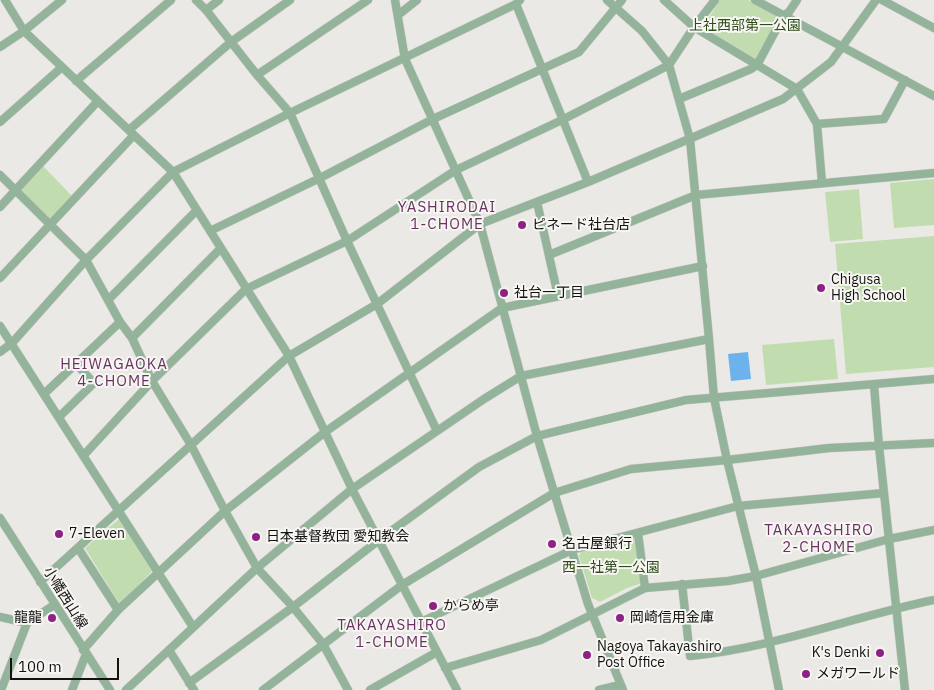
<!DOCTYPE html>
<html>
<head>
<meta charset="utf-8">
<style>
  body { margin:0 }
  #map { position:relative; width:934px; height:690px; overflow:hidden; background:#eae9e5; font-family:"IBM Plex Sans",sans-serif }
  canvas { display:block }
  .scale { position:absolute; left:10px; top:658px; width:109px; height:22px; box-sizing:border-box; border:2px solid #121211; border-top:0; padding-left:6px; font-size:15px; line-height:18px; white-space:nowrap; color:#121211; -webkit-text-stroke:4px #f7f6f2; paint-order:stroke }
</style>
</head>
<body>
<div id="map">
<canvas width="934" height="690"></canvas>
<div class="scale">100 m</div>
</div>
<script>
const c = document.querySelector('canvas').getContext('2d');
c.lineJoin = 'round';
function paint(path, color) {
  c.fillStyle = color;
  c.fill(path, 'evenodd');
}
function trace(path, color, width, dash) {
  c.strokeStyle = color;
  c.lineWidth = width;
  c.lineCap = dash ? 'butt' : 'round';
  c.setLineDash(dash || []);
  c.stroke(path);
}
function label(font, color, halo, rows, align = 'center') {
  c.font = font + ' "IBM Plex Sans","Noto Sans JP",sans-serif';
  c.lineWidth = 4;
  c.setLineDash([]);
  c.textBaseline = 'middle';
  c.strokeStyle = halo;
  c.fillStyle = color;
  for (const [text, x, y, turn = 0] of rows) {
    c.save();
    c.translate(x, y);
    c.rotate((+turn || 0) * Math.PI / 180);
    c.textAlign = isNaN(turn) ? turn : align;
    if (halo) c.strokeText(text, 0, 0);
    c.fillText(text, 0, 0);
    c.restore();
  }
}
paint(new Path2D(`
  M720,0H748L781,18L758,59H754L702,28Z
  M43,166L72,196L50,220L21,190Z
  M934,179V225L894,228L890,183Z
  M859,189L863,239L830,242L825,192Z
  M934,236V367L846,374L835,244Z
  M834,339L838,379L766,385L762,345Z
  M119,519L152,571L120,605L85,548Z
  M634,536L636,538L642,583L627,588L600,602L592,598L579,556L581,551Z`), '#c1ddb0');
paint(new Path2D(`
  M748,352L751,379L731,381L728,354Z`), '#6cb3ed');
const minor = new Path2D(`
  M5,0L24,31L173,172L289,356L352,489L457,690
  M196,0L206,10L257,75L290,113L347,241L437,431
  M395,0L405,59L480,224L537,436L588,604L623,690
  M607,0L642,31L669,65L690,139L709,339
  M664,0L694,27L797,89L817,124L822,183
  M755,0L934,96
  M882,0L934,28
  M516,4L588,182
  M206,10L219,0
  M398,15L417,0
  M0,47L24,31L62,0
  M257,75L368,0
  M76,81L171,0
  M679,99L751,69L757,65L784,15L789,12L797,0
  M0,122L62,67
  M817,124L884,119L905,80
  M129,130L231,42L290,0
  M0,175L86,260L120,322L132,338L152,381L191,445L225,511L257,568L293,607L323,644L348,690
  M537,202L558,296
  M0,207L98,101
  M210,231L320,178L433,119L579,52L622,0
  M549,255L696,195L934,173
  M0,278L134,135
  M108,300L197,210
  M0,326L193,627
  M132,338L221,248
  M0,352L12,343L86,260L173,172L290,113L516,4L520,0
  M874,385L879,446L905,690
  M44,394L120,322
  M59,417L94,383L76,364
  M84,455L152,381L246,289L347,241L456,170L562,120L669,65L694,27L715,0
  M0,518L110,690
  M638,533L645,588
  M78,548L118,610
  M40,582L289,356L377,304L480,224L588,182L783,99L831,62L876,0
  M682,584L690,656C773,648 852,617 934,600
  M0,617L27,623L54,605
  M421,622L572,550L738,506L884,493
  M83,650L118,610L225,511L325,432L502,308L703,266
  M169,650L194,690
  M445,668L541,640L645,588L728,581L756,576L889,539L934,530
  M189,683L293,607L379,540L479,467L537,436L686,400L934,379
  M1,690L27,623
  M72,690L86,654
  M126,690L257,568L352,489L484,399L521,376L709,339L714,398L727,460L756,576L779,690
  M263,690L402,585L554,493L631,469L727,460L829,448L934,443
  M370,690L437,652
  M599,690L620,685`);
trace(minor, '#c7c7c3', 9);
trace(minor, '#93b39a', 8);
for (const [x, y, r, color] of [
  [522,225,5,"#8d2184"],
  [821,288,5,"#8d2184"],
  [504,293,5,"#8d2184"],
  [59,534,5,"#8d2184"],
  [256,537,5,"#8d2184"],
  [552,544,5,"#8d2184"],
  [433,606,5,"#8d2184"],
  [52,618,5,"#8d2184"],
  [620,618,5,"#8d2184"],
  [880,653,5,"#8d2184"],
  [587,655,5,"#8d2184"],
  [806,674,5,"#8d2184"]
]) {
  const dot = new Path2D();
  dot.arc(x, y, r, 0, 2 * Math.PI);
  c.fillStyle = color;
  c.fill(dot);
  trace(dot, '#f7f6f2', 2);
}
label('14px', '#2e4b19', '#f7f6f2', [
  ["上社西部第一公園",745,26],
  ["西一社第一公園",611,568]
]);
label('14px', '#121211', '#f7f6f2', [
  ["ピネード社台店",532,225],
  ["Chigusa",831,280],
  ["High School",831,296],
  ["社台一丁目",514,293],
  ["7-Eleven",69,534],
  ["日本基督教団 愛知教会",266,537],
  ["名古屋銀行",562,544],
  ["からめ亭",443,606],
  ["龍龍",42,618,"right"],
  ["岡崎信用金庫",630,618],
  ["Nagoya Takayashiro",597,647],
  ["Post Office",597,663],
  ["K's Denki",870,653,"right"],
  ["メガワールド",816,674]
], 'left');
label('14px', '#121211', '#f7f6f2', [
  ["小幡西山線",65,598,58]
]);
c.letterSpacing = '1px';
label('15px', '#683362', '#f7f6f2', [
  ["YASHIRODAI",447,208],
  ["1-CHOME",447,225],
  ["HEIWAGAOKA",114,365],
  ["4-CHOME",114,382],
  ["TAKAYASHIRO",819,531],
  ["2-CHOME",819,548],
  ["TAKAYASHIRO",392,626],
  ["1-CHOME",392,643]
]);
c.letterSpacing = '0px';
</script>
</body>
</html>
